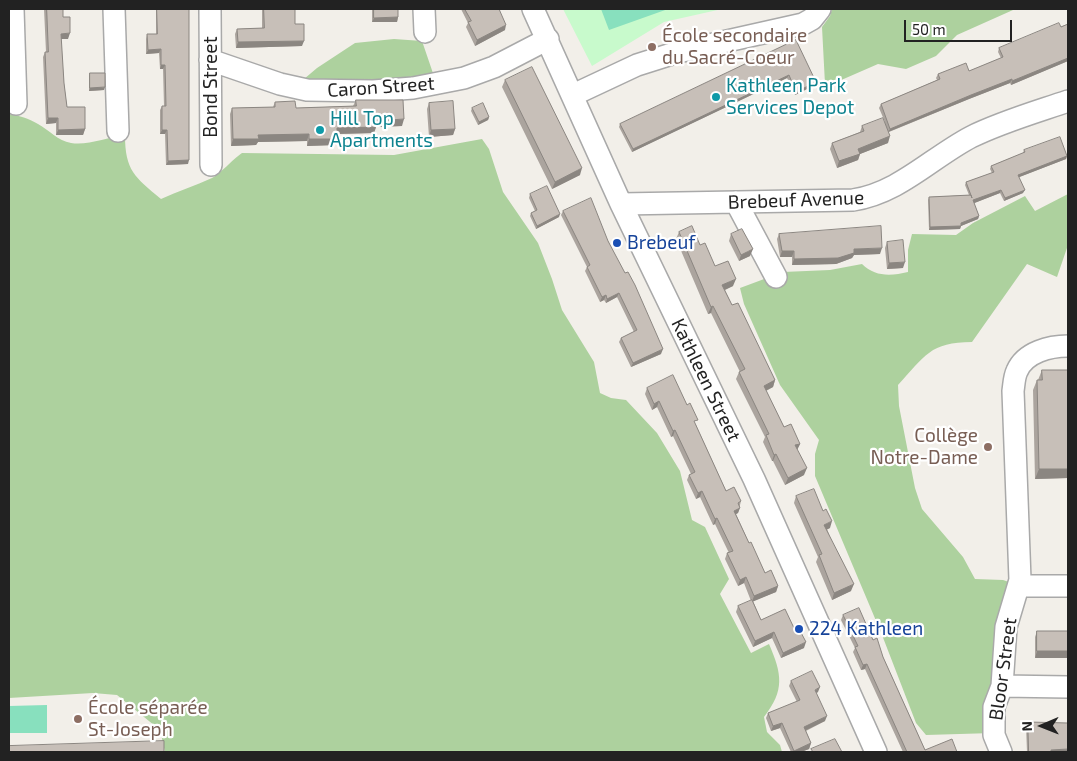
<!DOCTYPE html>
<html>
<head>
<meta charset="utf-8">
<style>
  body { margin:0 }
  #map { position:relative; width:1077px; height:761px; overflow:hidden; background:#f2efe9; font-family:"Exo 2",sans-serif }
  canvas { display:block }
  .frame { position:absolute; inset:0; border:10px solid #222; pointer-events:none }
  .north { position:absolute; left:1017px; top:701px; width:50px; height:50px; -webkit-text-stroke:4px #fff; paint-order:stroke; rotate:269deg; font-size:14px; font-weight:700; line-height:20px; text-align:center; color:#222 }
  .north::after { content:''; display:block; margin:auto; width:18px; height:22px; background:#222; clip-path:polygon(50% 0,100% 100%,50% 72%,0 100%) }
  .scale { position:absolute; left:904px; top:20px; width:108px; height:22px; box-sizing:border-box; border:2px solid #222; border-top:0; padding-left:6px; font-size:15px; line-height:18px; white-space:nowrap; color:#222; -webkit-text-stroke:4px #fff; paint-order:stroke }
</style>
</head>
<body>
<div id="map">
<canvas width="1077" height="761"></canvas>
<div class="frame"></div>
<div class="north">N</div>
<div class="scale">50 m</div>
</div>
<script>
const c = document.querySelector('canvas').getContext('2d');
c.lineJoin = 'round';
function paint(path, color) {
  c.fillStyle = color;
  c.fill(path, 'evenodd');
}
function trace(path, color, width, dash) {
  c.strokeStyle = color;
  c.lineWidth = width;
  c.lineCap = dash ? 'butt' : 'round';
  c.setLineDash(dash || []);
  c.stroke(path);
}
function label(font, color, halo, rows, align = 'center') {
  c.font = font + ' "Exo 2",sans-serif';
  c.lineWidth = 4.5;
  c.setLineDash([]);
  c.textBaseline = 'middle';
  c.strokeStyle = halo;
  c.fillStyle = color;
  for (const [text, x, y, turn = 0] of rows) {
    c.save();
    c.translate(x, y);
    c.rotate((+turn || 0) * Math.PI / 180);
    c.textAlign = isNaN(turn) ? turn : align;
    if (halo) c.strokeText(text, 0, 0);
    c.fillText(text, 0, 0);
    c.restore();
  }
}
paint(new Path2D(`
  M832,9H1020L1013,10L957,35L936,56L906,69L878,64L839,81L825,84L822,27L830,16Z
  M394,39L422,41L436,82L297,85L317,68L355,43Z
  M9,114C20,116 28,118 38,124C49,130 58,141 71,143C87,146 108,137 125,135C125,171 135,177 161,199C178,191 195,186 212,178C219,175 233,159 242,153L394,155L482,139L489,149L503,192L538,243L552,279L562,310L594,362L600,393L611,398L626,400L657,433L680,471L692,520L705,527L729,579L720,594L751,653L769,644C782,674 785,690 764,717L767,732L780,745L782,752H165L160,730L117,695L93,693L9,698Z
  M1068,194V245L1057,277L1027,264L972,342C930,342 925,356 898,385L899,406L915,488L922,509L963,557L975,579L1003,580L1018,585L993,733L926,735L916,723L882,635L815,476V454L819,440L780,385L744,304L740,288L783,272L830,270L862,264C875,277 891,276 908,272V250L912,234L956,235L973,223L1025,196L1035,211Z`), '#add19e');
paint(new Path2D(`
  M563,9H722L664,22L592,66Z`), '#c8facc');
paint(new Path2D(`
  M601,9H668L609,30Z
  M47,705V733H9V706Z`), '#88e0be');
const minor = new Path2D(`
  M13,9L16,104
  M114,9L118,131
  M210,9L211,165
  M424,9L425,32
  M533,9L621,204L754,479L876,752
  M210,60L280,84L307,90L373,91L413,88L464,78L494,67L548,39
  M573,95L637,65L678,52L803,24L812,19L820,9
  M736,202L776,277
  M621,204L853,200C899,193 931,158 971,137C1001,122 1036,112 1068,101
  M1020,586H1068
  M1002,686L1068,687
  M1001,752L994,735V707L1002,686L1006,627L1020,580L1013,391C1014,385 1014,377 1017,371C1025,352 1050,346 1068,346`);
trace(minor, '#a9a9a9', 24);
trace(minor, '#fff', 21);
paint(new Path2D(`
  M44,9H63V17L68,39H61L64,83L67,107L85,129L83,135H56V123L46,124L43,57L45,52H46Z
  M156,9H189L188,164L166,165L165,134H160V110L162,106H164L163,69H160L159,53L146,54V39L147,34H156Z
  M262,9H295V24L302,46L236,48L235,34L237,29L262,28Z
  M372,9H398V17L397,22H372Z
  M461,9H499L505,30L475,46L466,27L468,23Z
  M1068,24V61L1011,85L1010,83L969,99L889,132L888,143L860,154L858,160L837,168L830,149L832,143L860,132L862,126L885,122L879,108L881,104L937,80L936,78L938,74L969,71L1001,58L998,52L999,48Z
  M796,40L815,85L795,95L787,78L632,152L619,127L620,124Z
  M90,73L104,90L89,91V76Z
  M505,80L580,175L552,189L502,87Z
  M356,100L402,126L376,127L374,133L337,134L335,145L307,146V141L258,142L256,145L231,146L230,114L232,108L273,107L275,102L296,108L353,106Z
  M429,103L455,129L453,135L429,137L427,109Z
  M472,108L489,117L488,120L478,125L471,111Z
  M1024,150L1067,156L1066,159L1019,177L1023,193L1004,201L1000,193L974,203L979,216L978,219L961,226L960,229L929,230L928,200L929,197L969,195L965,185L966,182L992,173L990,169L991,166L1023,153Z
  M530,194L559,217L536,229L530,216L531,213L535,211L529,198Z
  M563,211L608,241L661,354L631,367L619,342L621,338L634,332L617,297L606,303L604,300L600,302L585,271L587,267L561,215Z
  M679,232L700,245L715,266L733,286L725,290L732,305L775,380L773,387L766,391L784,427L800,444L797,450L804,475L785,485L773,461H772L763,442L765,437L736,379L739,372H740L711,313L708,314L676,239Z
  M731,234L750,256L739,261L729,241Z
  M779,234L880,254L854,255L852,258L836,264L792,265V257H780L777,239Z
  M887,242L903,268L887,269L885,248Z
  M1042,370H1068V478L1035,479L1033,390L1037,380H1038Z
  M647,388L696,425L726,491L741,501L738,513L736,514L749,543L765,573L778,586L776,592L753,601L761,620L804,648L781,658L772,638L753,647L736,612L738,606L751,601L744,583L738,586L725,559L727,553H729L715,524L713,525L700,497L696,499L687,480L689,475L691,474L673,436L671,437L657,407L652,410L645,394Z
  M796,496L830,528L827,529L851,591L832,600L816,562L818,557L794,503Z
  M843,615L873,640L883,657L925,750L957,752H903L865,669L861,670L853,652L855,648L841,620Z
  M1037,631H1068L1035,658V637Z
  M791,681L818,692L816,693L825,721L806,731L811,743L809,749L801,752H791L780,728L771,731L766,718L768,713L797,702L789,686Z
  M1028,722L1068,752H1027L1026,726Z`), '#aba49e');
paint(new Path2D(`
  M398,17L397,22H372L374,18Z
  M506,25L505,30L475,46L477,40Z
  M70,33L68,39H59L61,34Z
  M304,41L302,46L236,48L238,42Z
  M161,49L159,53L146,54L148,50Z
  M1068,58V61L1011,85L1012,81Z
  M161,65H165L163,69H160Z
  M789,75L787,78L632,152L633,149Z
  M1012,79L1010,83L969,99L888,132L890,129L971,95Z
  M816,82L815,85L795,95L796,92Z
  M105,87L104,90L89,91L90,88Z
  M489,117L488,120L478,125L479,122Z
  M48,118H58L56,123L46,124Z
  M404,119L402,126L376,127L374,133L335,134L337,128L376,121Z
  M85,129L83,135H56L58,130Z
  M455,129L453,135L429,137L431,130Z
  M162,130H167L165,134H160Z
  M309,134L307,141L258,142L256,145L231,146L233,139L258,135Z
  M890,136L888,143L860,154L858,160L837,168L839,161L858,149Z
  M309,139H337L335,145L307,146Z
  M1067,156L1066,159L1017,178L1018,175Z
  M189,160L188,164L166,165L168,161Z
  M582,168L580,175L552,189L555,182Z
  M1001,190L1000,193L972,204L973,200Z
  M1025,190L1023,193L1004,201L1005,198Z
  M560,214L559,217L536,229L537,226Z
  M979,216L978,219L961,226L960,229L929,230L930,227L961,223Z
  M882,248L880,254L854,255L852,258L836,264L792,265L794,259L854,249Z
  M753,249L750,256L739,261L741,255Z
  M782,251H794L792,257H780Z
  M905,262L903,268L887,269L889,263Z
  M736,279L733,286L720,292L722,285Z
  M619,293L617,297L606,303L607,299Z
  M606,295L604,300L600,302L602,297Z
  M713,306L711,313L708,314L711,307Z
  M663,349L661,354L631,367L633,363Z
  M775,380L773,387L761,393L764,386Z
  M659,401L657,407L652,410L654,404Z
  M675,430L673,436L671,437L673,431Z
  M800,444L797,450L795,445Z
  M776,454L773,461H772L774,455Z
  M807,468L804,475L785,485L788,478Z
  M1039,469H1068V478L1035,479Z
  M702,491L700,497L696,499L698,493Z
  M740,508L738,513L732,516L734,511Z
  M717,518L715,524L713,525L715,519Z
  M832,521L830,528L822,532L824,525Z
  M746,577L744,583L738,586L740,580Z
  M854,584L851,591L832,600L834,593Z
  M778,586L776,592L752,602L754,596Z
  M774,632L772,638L753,647L755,641Z
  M806,642L804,648L781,658L783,653Z
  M1037,651H1068V658H1035Z
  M867,664L865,669L861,670L863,665Z
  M820,687L818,692L813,695L815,690Z
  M827,716L825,721L802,732L804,727Z
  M782,723L780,728L771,731L773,726Z
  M811,743L809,749L801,752H794V751Z
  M1068,749V752H1050L1051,750Z`), '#8b8681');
const building = new Path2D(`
  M47,9H63V17H70V33L61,34L64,83L67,107H85V129L58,130V118H48L45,52H48Z
  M157,9H189V160L168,161L167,130H162V106H166L165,65H161V49L148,50L147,34H157Z
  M264,9H295V24H304V41L238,42L237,29L264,28Z
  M374,9H398V17L374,18Z
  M465,9H499L506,25L477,40L468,22L471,21Z
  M1059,23L1061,27L1068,24V58L1012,81V79L971,95L890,129L881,104L940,79L938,74L966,63L969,71L1003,57L999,48Z
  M796,40L816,82L796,92L789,75L633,149L620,124Z
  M532,67L582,168L555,182L505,80Z
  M90,73H105V87L90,88Z
  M356,100H403L404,119L376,121V127L337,128V139H309V134L258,135L259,139H233L232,108L275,107V102L295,101L296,108L356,106Z
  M453,101L455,129L431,130L429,103Z
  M483,103L489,117L479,122L472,108Z
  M883,118L890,136L858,149L860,154L839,161L832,143L864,131L862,126Z
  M1060,137L1067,156L1018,175L1025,190L1005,198L1001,190L973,200L979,216L961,223V226L930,227L929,197L971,195L972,198L966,182L994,172L991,166L1025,152L1024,150Z
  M547,186L560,214L537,226L531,213L537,210L530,194Z
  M591,198L608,241L625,273L628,272L635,285L663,349L633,363L621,338L637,330L619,293L607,299L606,295L602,297L587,267L590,265L563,211Z
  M692,226L700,245L705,243L715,266L728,261L736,279L722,285L732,305L738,303L775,380L764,386L784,427L791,424L800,444L795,445L807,468L788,478L776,454L774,455L766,435L769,434L739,372L745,369L713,306L711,307L679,232Z
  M881,226L882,248L854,249V253L838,258L794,259V251H782L779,234Z
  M742,229L753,249L741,255L731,234Z
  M903,240L905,262L889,263L887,242Z
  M1042,370H1068V469H1039L1037,380H1042Z
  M673,375L687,405L690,403L698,420L694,421L726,491L734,487L741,501L738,503L740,508L734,511L749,543L751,542L765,573L771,570L778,586L754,596L746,577L740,580L727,553L733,551L717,518L715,519L702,491L698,493L689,475L695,472L675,430L673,431L659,401L654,404L647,388Z
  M814,489L823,511L826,509L832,521L824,525L854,584L834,593L819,555L822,554L796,496Z
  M752,600L761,620L785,609L794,628L798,627L806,642L783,653L774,632L755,641L738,606Z
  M859,608L873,640L877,638L883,657L925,750L952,739L957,752H907L867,664L863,665L855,647L858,646L843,615Z
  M1037,631H1068V651H1037Z
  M812,671L820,687L815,690L827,716L804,727L811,743L794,751L782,723L773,726L768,713L800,700L791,681Z
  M1028,722L1068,723V749L1051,750V752H1029Z
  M835,739L842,752H813L811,749Z
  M164,741V752H9V746Z`);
paint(building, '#c7bfb8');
trace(building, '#8b8681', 1);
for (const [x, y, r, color] of [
  [652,47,5,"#8d6e63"],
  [716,97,5,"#0f9aa8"],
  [320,130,5,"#0f9aa8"],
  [617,243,5,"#1a4fb4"],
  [988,447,5,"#8d6e63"],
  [799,629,5,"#1a4fb4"],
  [78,719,5,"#8d6e63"]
]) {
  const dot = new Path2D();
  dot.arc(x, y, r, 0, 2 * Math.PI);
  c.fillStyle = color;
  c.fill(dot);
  trace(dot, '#fff', 2);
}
label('19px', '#785e54', '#fff', [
  ["École secondaire",662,36],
  ["du Sacré-Coeur",662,58],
  ["Collège",978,436,"right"],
  ["Notre-Dame",978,458,"right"],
  ["École séparée",88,708],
  ["St-Joseph",88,730]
], 'left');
label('19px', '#0d838f', '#fff', [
  ["Kathleen Park",726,86],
  ["Services Depot",726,108],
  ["Hill Top",330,119],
  ["Apartments",330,141]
], 'left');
label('19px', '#222', '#fff', [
  ["Bond Street",211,87,-90],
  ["Caron Street",381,87,-4],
  ["Brebeuf Avenue",796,200,-2],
  ["Kathleen Street",706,380,64],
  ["Bloor Street",1003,669,-82]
]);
label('19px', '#164399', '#fff', [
  ["Brebeuf",627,243],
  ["224 Kathleen",809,629]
], 'left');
</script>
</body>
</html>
